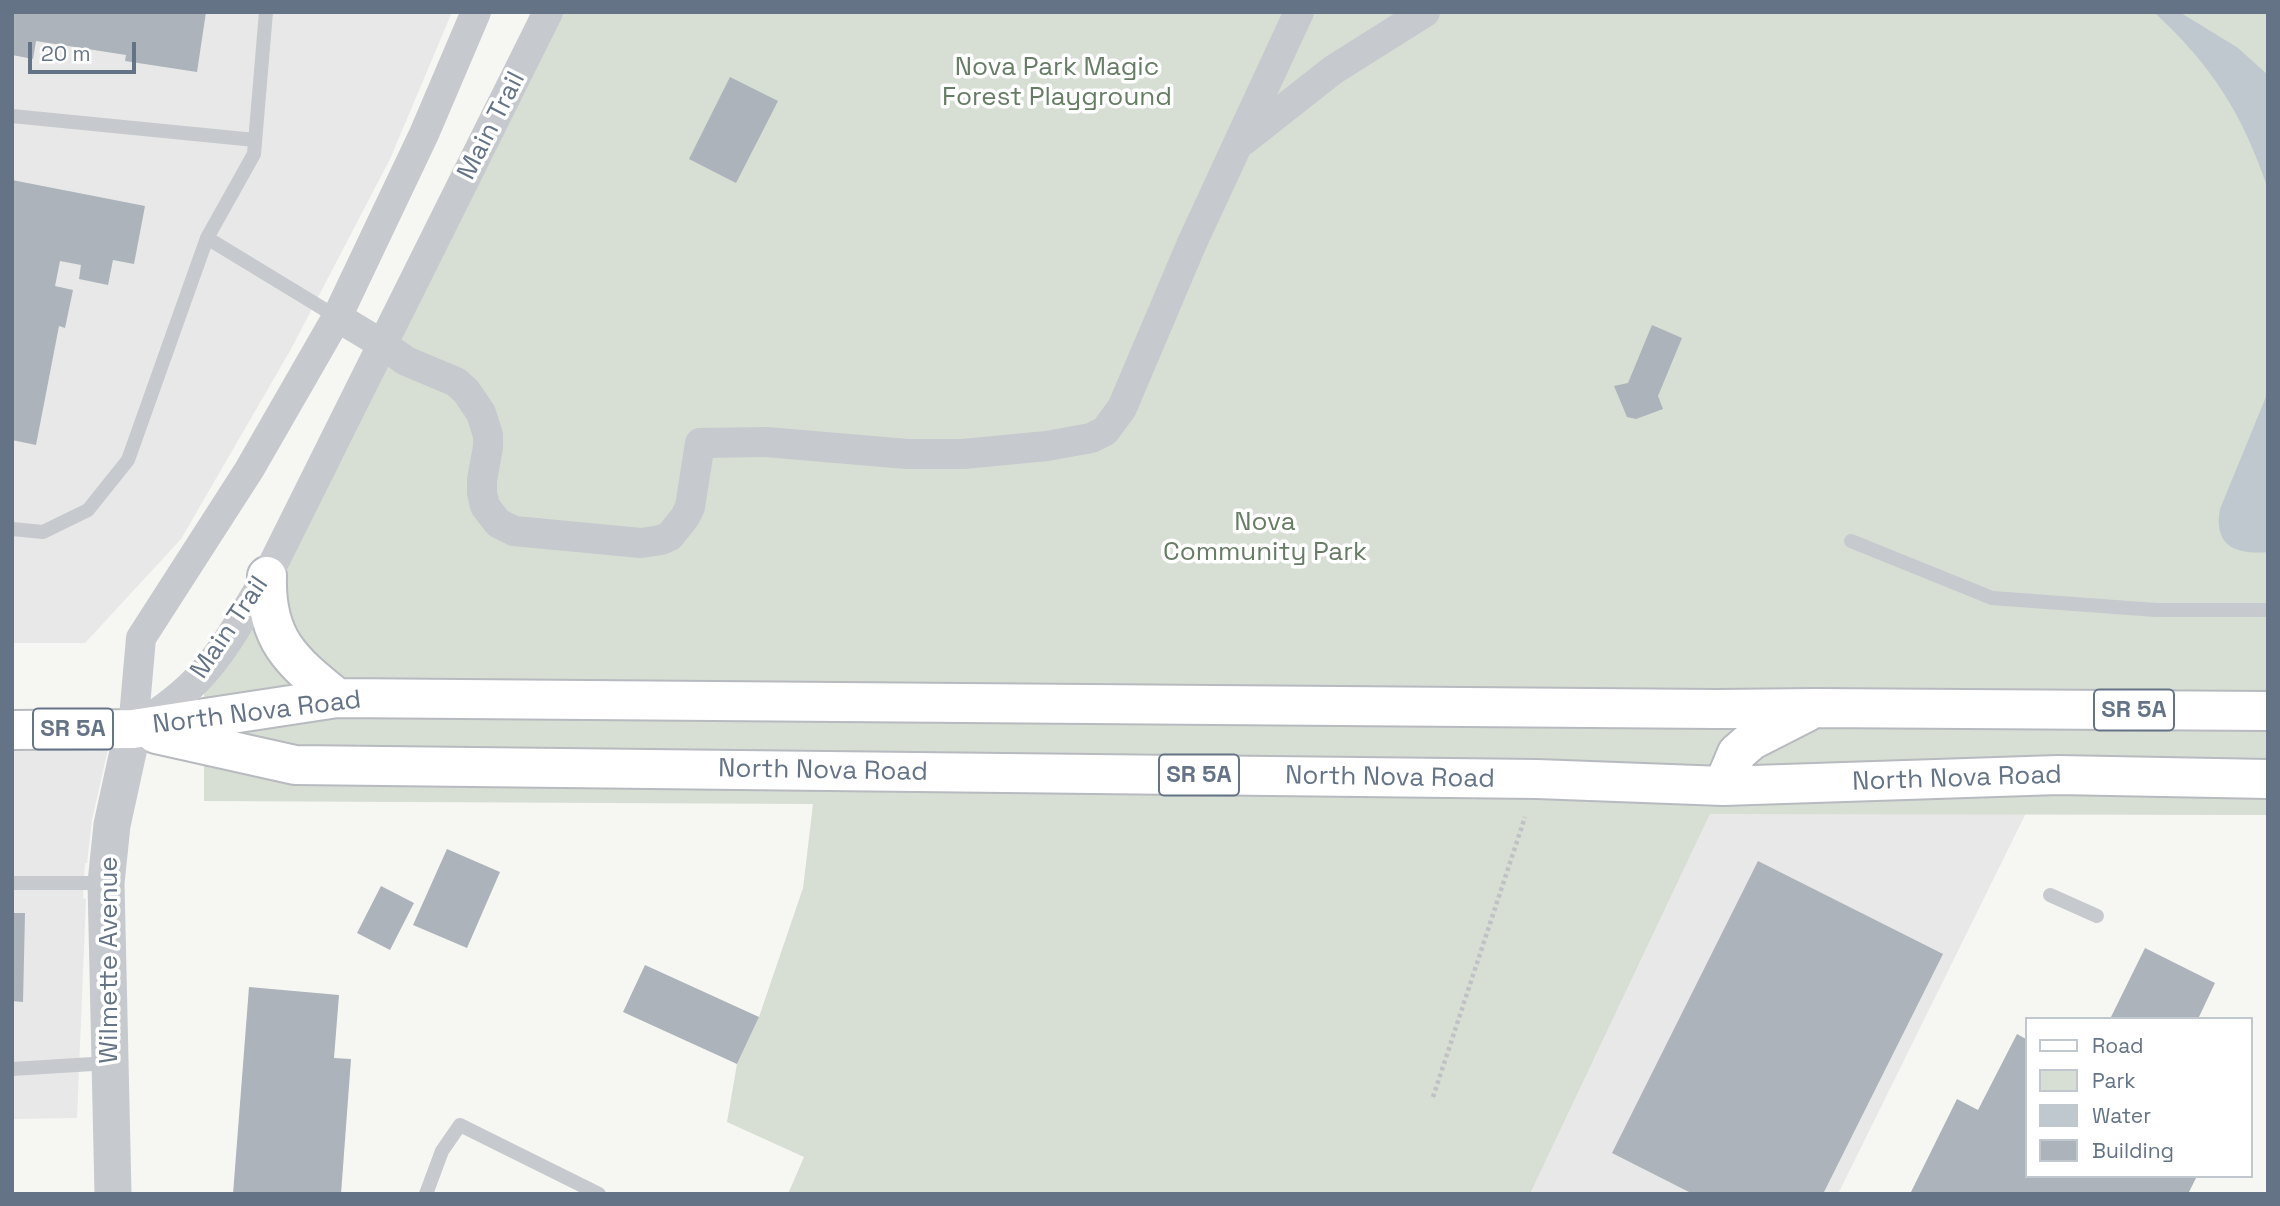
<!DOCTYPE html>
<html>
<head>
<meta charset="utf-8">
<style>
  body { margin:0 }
  #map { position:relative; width:2280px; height:1206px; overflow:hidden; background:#f6f7f3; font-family:"Space Grotesk",sans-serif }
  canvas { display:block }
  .frame { position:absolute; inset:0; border:14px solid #647386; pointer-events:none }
  .legend { position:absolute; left:2025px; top:1017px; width:228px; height:161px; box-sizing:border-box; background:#fff; border:2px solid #c1c7cf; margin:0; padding:9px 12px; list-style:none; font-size:21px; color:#647386 }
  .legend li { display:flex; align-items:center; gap:14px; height:35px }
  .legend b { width:35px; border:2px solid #c1c7cf }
  .scale { position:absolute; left:28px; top:42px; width:108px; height:32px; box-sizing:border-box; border:4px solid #647386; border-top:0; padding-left:9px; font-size:21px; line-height:24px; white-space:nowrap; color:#647386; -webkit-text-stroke:5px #fff; paint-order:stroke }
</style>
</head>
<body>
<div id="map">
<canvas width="2280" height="1206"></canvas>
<div class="frame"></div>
<ul class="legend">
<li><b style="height:9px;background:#fff"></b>Road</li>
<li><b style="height:19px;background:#d7ded4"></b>Park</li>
<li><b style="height:19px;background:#bfc8cf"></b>Water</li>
<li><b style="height:19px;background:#acb3ba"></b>Building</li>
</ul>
<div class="scale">20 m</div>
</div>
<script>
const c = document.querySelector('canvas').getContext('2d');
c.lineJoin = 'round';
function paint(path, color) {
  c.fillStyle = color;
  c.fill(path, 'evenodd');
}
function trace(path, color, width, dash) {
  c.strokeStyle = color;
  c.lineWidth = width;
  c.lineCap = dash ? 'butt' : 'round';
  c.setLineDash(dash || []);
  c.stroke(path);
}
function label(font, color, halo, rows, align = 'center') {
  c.font = font + ' "Space Grotesk",sans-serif';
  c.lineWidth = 7;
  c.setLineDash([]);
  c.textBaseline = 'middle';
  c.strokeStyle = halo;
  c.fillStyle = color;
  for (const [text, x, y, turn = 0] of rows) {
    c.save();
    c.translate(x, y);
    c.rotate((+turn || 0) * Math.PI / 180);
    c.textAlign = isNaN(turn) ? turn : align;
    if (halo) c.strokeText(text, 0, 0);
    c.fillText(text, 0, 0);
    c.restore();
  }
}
paint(new Path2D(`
  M12,12H452L390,159L291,349L181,539L85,643H12Z
  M12,749H108L92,820L87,863H85L83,898L86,899L77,1118L12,1119Z
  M2026,813L1838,1194H1530L1710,814Z`), '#e7e8e7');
paint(new Path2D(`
  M548,12H2268V815L1710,814L1530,1194H788L804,1157L727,1122L737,1064L759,1017L803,888L813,804L204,801V673Z`), '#d7ded4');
paint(new Path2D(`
  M2154,12H2179L2186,16L2238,48L2268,75V189C2242,113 2213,67 2154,12Z
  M2268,392V552C2236,555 2213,546 2220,509Z`), '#bfc8cf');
paint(new Path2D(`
  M12,12H206L197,72L125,61L126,55L36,41L33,59L12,55Z
  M730,77L778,101L736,183L689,159Z
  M12,180L145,206L134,264L113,260L108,285L79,279L81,265L60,261L55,286L73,290L65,328L59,326L36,445L12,440Z
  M1652,325L1682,338L1658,396L1663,409L1636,419L1627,417L1614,386L1628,383Z
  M447,849L500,872L467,948L413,925Z
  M1758,861L1943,954L1823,1194H1693L1612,1153Z
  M381,886L414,903L390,950L357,933Z
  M12,913H25L23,1002L12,1001Z
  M2145,948L2215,983L2198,1019H2110Z
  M645,965L759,1017L737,1064L623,1012Z
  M249,987L339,995L334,1058L351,1059L341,1194H233Z
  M2017,1034L2026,1039V1176H2197L2188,1194H1910L1957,1099L1978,1110Z`), '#acb3ba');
const primary = new Path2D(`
  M267,576C265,639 291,661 337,698
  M12,730L133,729L337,698L1716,709L1815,708L2268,711
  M156,734L295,765L1537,779L1723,786L2058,775L2268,779
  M1723,786L1737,753L1752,740L1807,712`);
trace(primary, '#b7babf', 42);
trace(new Path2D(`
  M1433,1097L1525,817`), '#c0c1c4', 4.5, [3.5, 3.5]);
trace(new Path2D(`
  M12,116L255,140
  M207,238L337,317
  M12,529L43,532L88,510L128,460L207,238L254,154L266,12
  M1851,541L1992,598L2156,610H2268
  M12,883H105
  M2050,895L2097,916
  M12,1069L109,1063
  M426,1194L442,1151L460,1125L599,1194`), '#c6c9cd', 14);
trace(new Path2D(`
  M1243,141L1333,70L1425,12
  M337,317L382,344L406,361L456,382L466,391L481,413L488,435V447L482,480V493L485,506L498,523L514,531L641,543L661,540L670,536L685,517L690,507L700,443L766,442L907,454H963L1047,446L1091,438L1105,431L1122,408L1192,243L1299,12
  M137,727C161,711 185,694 204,672C229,644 247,608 267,576L548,12
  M133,729L141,638L249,470L337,317L424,134L476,12`), '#c6c9cd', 30);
trace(new Path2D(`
  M113,1194L106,883L112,825L133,729`), '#c6c9cd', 37);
trace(primary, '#fff', 38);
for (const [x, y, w] of [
  [2134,710,80],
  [73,729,80],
  [1199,775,80]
]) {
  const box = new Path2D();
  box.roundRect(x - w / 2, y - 20.5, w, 41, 5);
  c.fillStyle = '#fff';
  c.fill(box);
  trace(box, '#647386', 2);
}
label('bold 24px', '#647386', null, [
  ["SR 5A",2134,710],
  ["SR 5A",73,729],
  ["SR 5A",1199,775]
]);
label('26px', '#667c64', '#fff', [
  ["Nova Park Magic",1057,68],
  ["Forest Playground",1057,98],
  ["Nova",1265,523],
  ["Community Park",1265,553]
]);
label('26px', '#647386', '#fff', [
  ["Main Trail",492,126,-63],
  ["Main Trail",230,628,-56],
  ["North Nova Road",257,713,-7],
  ["North Nova Road",823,771,1],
  ["North Nova Road",1390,778,1],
  ["North Nova Road",1957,779,-2],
  ["Wilmette Avenue",110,960,-90]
]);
</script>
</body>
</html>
